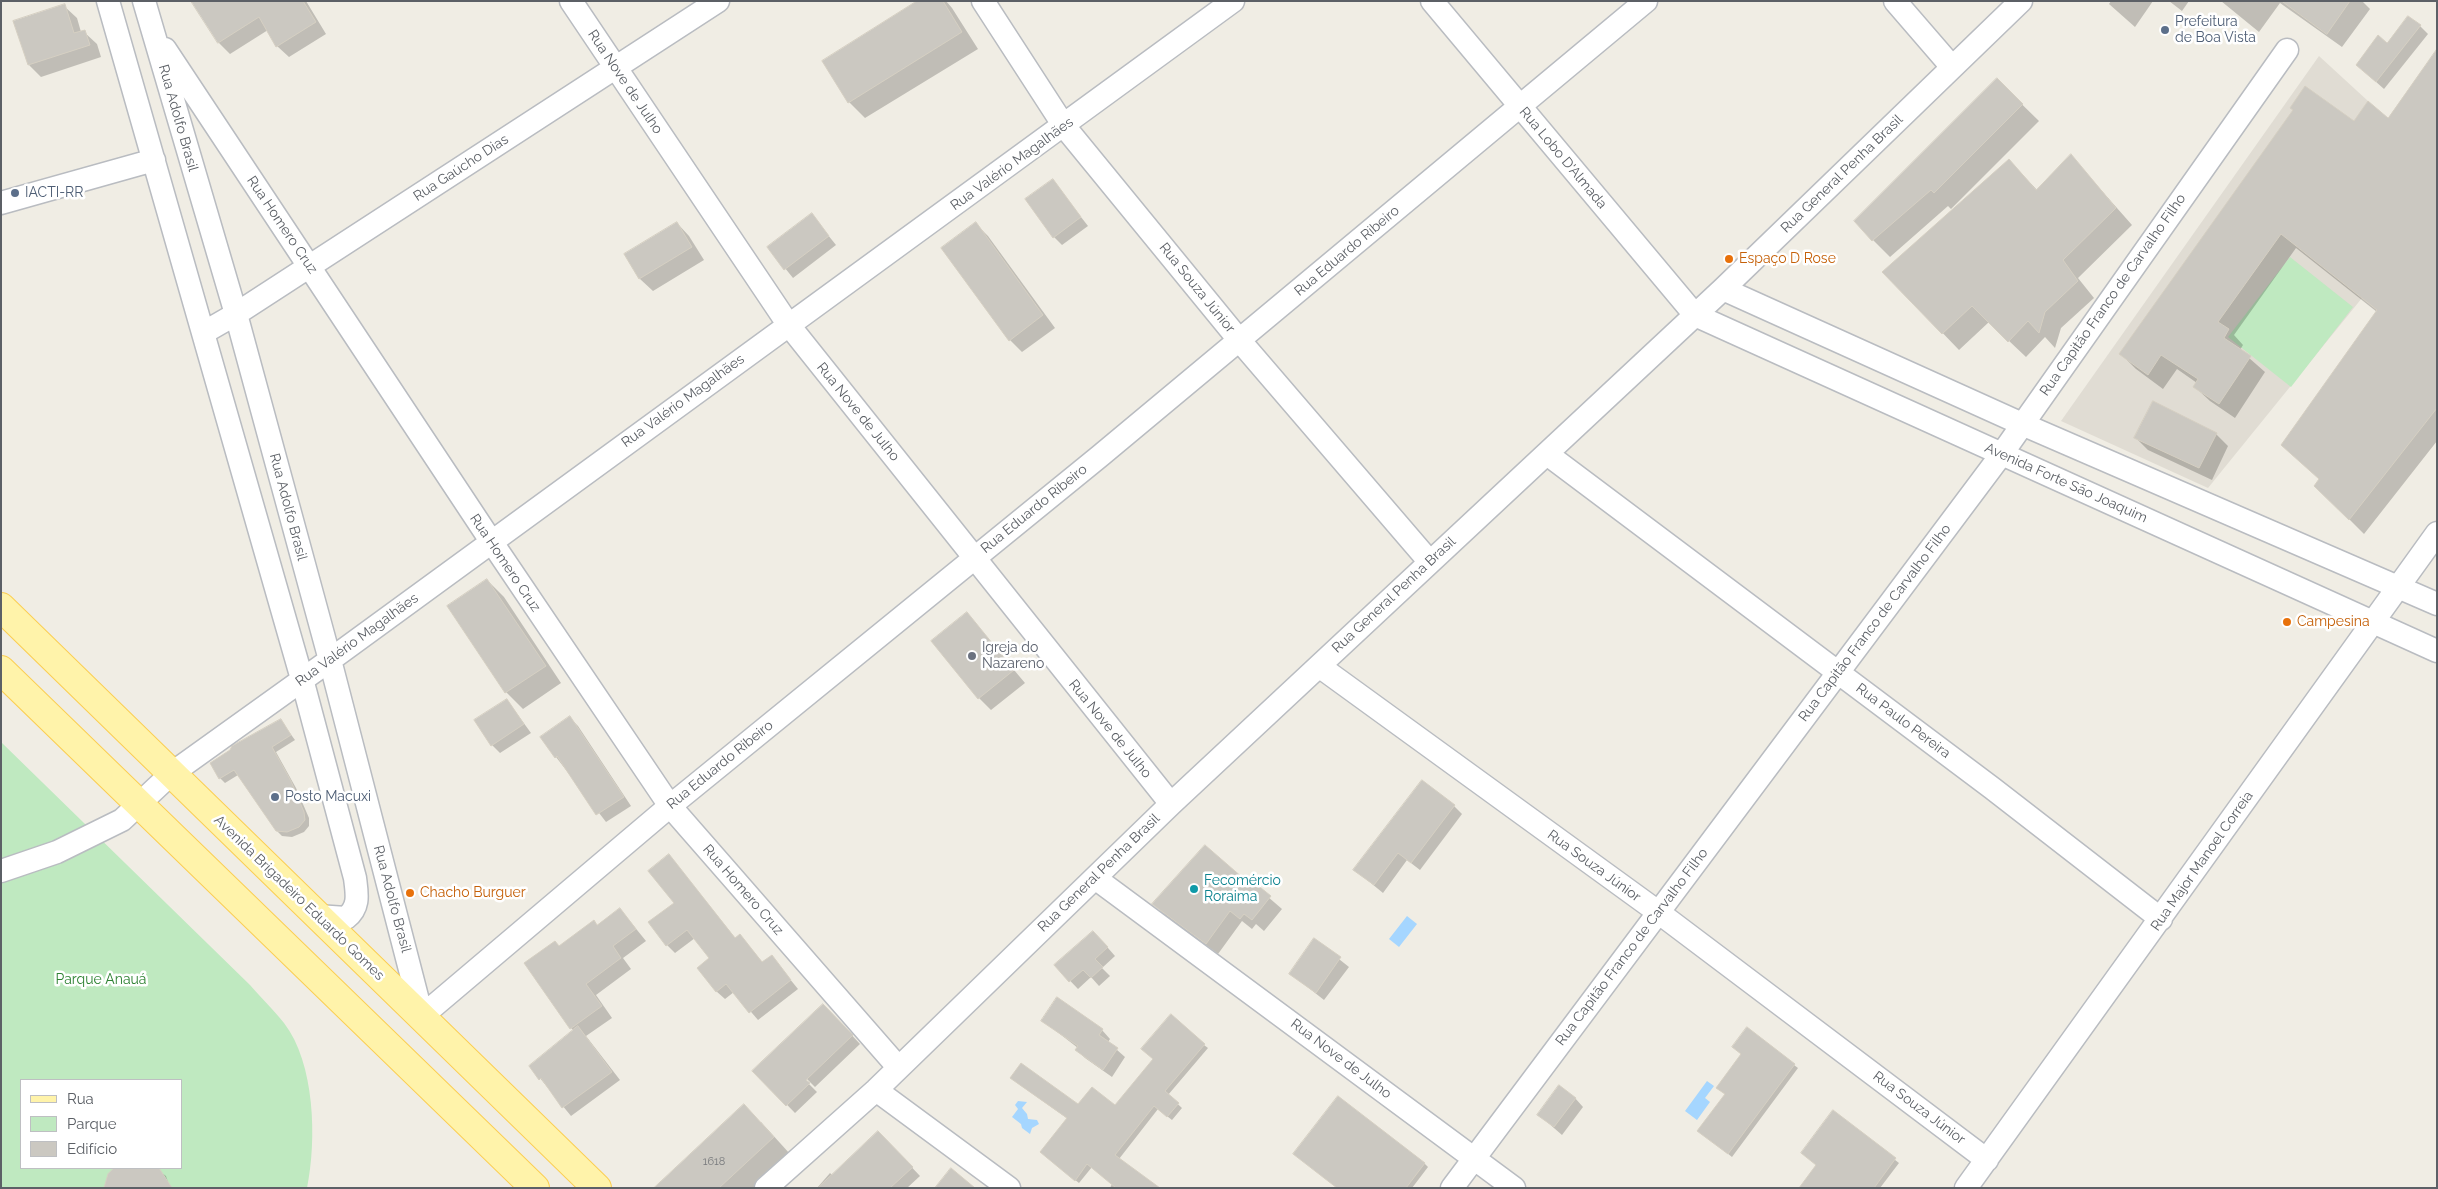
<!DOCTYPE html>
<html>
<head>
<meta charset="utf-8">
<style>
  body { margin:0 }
  #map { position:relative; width:2438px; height:1189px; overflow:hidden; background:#f0ede4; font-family:Raleway,sans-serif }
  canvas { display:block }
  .frame { position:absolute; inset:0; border:2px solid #5c6066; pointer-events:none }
  .legend { position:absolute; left:20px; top:1079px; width:162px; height:90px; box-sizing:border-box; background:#fff; border:1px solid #bebfc2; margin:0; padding:6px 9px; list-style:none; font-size:15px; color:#5c6066 }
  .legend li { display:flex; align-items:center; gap:10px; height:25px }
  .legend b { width:25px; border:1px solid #bebfc2 }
</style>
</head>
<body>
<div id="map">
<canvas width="2438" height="1189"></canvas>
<div class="frame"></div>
<ul class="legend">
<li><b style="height:6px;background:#fff3aa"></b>Rua</li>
<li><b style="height:14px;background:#bfe9c0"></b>Parque</li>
<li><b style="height:14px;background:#cbc8c1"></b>Edifício</li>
</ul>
</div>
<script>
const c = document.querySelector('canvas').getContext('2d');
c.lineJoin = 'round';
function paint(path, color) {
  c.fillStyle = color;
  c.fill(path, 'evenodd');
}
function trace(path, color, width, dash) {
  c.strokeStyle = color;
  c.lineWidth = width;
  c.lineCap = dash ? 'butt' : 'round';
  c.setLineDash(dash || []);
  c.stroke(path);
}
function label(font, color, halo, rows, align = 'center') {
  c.font = font + ' Raleway,sans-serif';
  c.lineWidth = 5;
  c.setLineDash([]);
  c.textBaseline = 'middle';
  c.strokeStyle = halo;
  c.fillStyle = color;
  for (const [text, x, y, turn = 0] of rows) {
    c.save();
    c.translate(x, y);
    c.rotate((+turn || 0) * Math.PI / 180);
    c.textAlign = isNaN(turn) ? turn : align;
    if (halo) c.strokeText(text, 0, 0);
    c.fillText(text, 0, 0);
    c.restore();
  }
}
paint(new Path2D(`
  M2319,56L2368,101L2437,188L2362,298L2208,488L2061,421Z`), '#e0dcd3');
paint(new Path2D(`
  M2290,257L2353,307L2291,387L2228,337Z
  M1,742L250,985C261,998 274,1010 284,1023C315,1063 317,1140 307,1188H1ZM21,1080H181V1168H21Z`), '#bfe9c0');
paint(new Path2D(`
  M1407,916L1417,924L1399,947L1389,939Z
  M1707,1081L1714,1086L1705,1098L1710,1102L1697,1120L1685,1111Z
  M1018,1101L1027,1102L1022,1108L1027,1114L1028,1119L1037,1120L1039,1124L1032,1128L1030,1134L1022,1128L1021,1124L1012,1117L1018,1109L1015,1105Z`), '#a5d6ff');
paint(new Path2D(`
  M201,1H306L326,34L289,57L277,46L268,30L230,54L219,43L195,5Z
  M920,1H946L952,8L978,49L865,118L849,102Z
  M2111,1H2153L2135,27L2109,4Z
  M2169,1H2189L2182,11Z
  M2221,1H2362L2370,9L2342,47L2280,3L2259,32Z
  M64,6L77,18L81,32H84L97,44L101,57L41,77L29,65Z
  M2420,26L2428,34L2384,89L2366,73Z
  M2437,51V441L2364,534L2316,486L2320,480L2377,312L2296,248L2234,335L2243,345L2240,350L2265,372L2235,418L2210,401L2195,387L2197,383L2177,369L2163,389L2136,369L2121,354L2354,123L2388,120Z
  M1997,80L2039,121L1951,209L1948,206L1890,257L1873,240Z
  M2071,156L2132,225L2078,278L2094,298L2061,328L2055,348L2045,337L2026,357L1989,322L1959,350L1884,272L2009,160L2037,190Z
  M1053,181L1088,226L1062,245L1054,237Z
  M812,215L836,245L793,278L768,247Z
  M677,223L689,236L704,260L653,291L640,279L626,255Z
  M976,224L988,236L1055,328L1022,352L1010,340Z
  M2216,434L2228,446L2212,480L2148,450L2136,438Z
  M487,580L504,597L561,683L523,709L506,692Z
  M967,614L1025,683L991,710L979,698Z
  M507,700L531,733L500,753L492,745Z
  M570,718L578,726L631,806L606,822L556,757Z
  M281,721L295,740L276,752L296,788L309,818V826L304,832L292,837L282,836L277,831L238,775L225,783L220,778Z
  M1454,806L1462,814L1420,870L1407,860L1383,893L1355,870Z
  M669,855L736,939L740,935L763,963L772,957L798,989L758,1020L734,992L725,999L716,991L711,958L695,938L675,953L667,945L676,903Z
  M1245,877L1282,909L1264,931L1256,924L1252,929L1242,921L1218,954L1165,915L1153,904L1244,880Z
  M620,909L646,941L623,958L631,969L596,995L612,1018L586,1036L620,1080L571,1116L530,1066L574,1031L571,1028L560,947L597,926Z
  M1101,940L1115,956L1102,968L1110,976L1099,986L1091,977L1078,989L1056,966Z
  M1315,940L1349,967L1324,1000L1291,974Z
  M831,1013L860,1044L815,1087L806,1078L805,1080L817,1092L795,1113L754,1071Z
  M1043,1021L1102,1030L1110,1039L1108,1042L1125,1057L1112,1077L1085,1058L1077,1050L1078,1048Z
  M1204,1045L1208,1048L1168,1095L1182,1108L1172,1120L1158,1109L1119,1159L1157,1188H1110L1112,1184L1092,1167L1079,1183L1045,1156L1068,1119L1016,1082L1078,1105L1115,1107Z
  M1794,1065L1798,1068L1732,1157L1703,1134L1726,1095L1717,1088Z
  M1575,1098L1583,1107L1562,1135L1539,1115Z
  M1833,1112L1899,1163L1880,1188H1801L1818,1165Z
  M761,1122L790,1154L754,1188H656Z
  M886,1140L920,1176L907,1188H817L830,1173L833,1176Z
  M1424,1163L1428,1167L1412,1188H1336Z
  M116,1168H155L166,1176L170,1188L109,1175Z`), '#0003');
const building = new Path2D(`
  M191,1H303L316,22L276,47L259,17L218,43Z
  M917,1H943L962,32L848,103L822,61Z
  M2282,1H2350L2327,34Z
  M65,4L74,33L85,30L90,45L28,65L13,21Z
  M2408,16L2421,25L2376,82L2356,65L2378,35L2387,43Z
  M2437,49V408L2349,520L2314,486L2319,479L2281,445L2377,310L2281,234L2218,322L2229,329L2224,338L2251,356L2219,404L2193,387L2198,379L2161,355L2148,375L2119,354L2293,110L2290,108L2305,86L2354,121L2368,101L2388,118Z
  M1997,78L2023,104L1934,193L1931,190L1872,241L1854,221Z
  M2071,154L2116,208L2063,260L2078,281L2045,312L2039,333L2028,321L2008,342L1972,306L1942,334L1882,272L2009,159L2036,190Z
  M1053,179L1081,217L1053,238L1025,199Z
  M812,213L829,236L784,270L767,247Z
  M677,222L692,247L639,279L624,254Z
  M976,222L1043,315L1009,341L941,248Z
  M2153,401L2217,433L2199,468L2134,438Z
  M487,579L546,666L505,693L447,606Z
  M967,612L1014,670L978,699L931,641Z
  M507,699L524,724L491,746L474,720Z
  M570,716L624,797L596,815L557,756L555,758L540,737Z
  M281,719L291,735L272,747L291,781L304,812L305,820L299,827L287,832L276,831L234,770L219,779L210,763L230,750L232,746Z
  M1422,780L1455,805L1411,863L1398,853L1374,885L1353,870Z
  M1205,845L1243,878L1245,875L1271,896L1252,920L1244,914L1240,919L1230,911L1206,944L1152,904Z
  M669,854L735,938L740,934L762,962L772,955L791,980L749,1013L726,984L716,992L697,968L709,958L687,930L666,946L648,922L674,903L648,871Z
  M620,908L636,929L613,946L621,958L586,984L602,1006L570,1029L524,963L555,941L559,946L594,920L597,925Z
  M1093,931L1108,947L1095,959L1103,967L1091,978L1083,970L1069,982L1054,965Z
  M1314,938L1341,957L1316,993L1289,974Z
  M1057,997L1103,1029L1099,1035L1118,1048L1103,1070L1075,1050L1078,1046L1041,1021Z
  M823,1004L853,1035L806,1080L810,1083L786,1106L752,1071Z
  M1171,1014L1205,1044L1165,1091L1179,1103L1167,1117L1154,1106L1115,1155L1160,1188H1116L1087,1164L1075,1181L1040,1152L1067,1118L1010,1078L1021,1063L1078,1104L1092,1087L1115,1105L1153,1059L1141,1049Z
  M578,1026L612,1072L562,1108L541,1078L539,1080L529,1066Z
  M1747,1027L1795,1064L1728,1154L1697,1131L1725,1094L1716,1088L1741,1054L1732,1047Z
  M1559,1085L1576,1098L1554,1127L1537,1115Z
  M1338,1096L1425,1163L1406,1188H1337L1293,1154Z
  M744,1104L774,1137L719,1188H654Z
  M1833,1110L1896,1158L1874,1188H1799L1816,1165L1801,1153Z
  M878,1131L913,1167L890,1188H818Z
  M114,1168H159L172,1188H104L108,1174Z
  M951,1168L975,1188H935Z`);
paint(building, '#cbc8c1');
trace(building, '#d5cfc2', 1);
const minor = new Path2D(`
  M108,1L302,679L355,878C357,894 360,907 346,918L317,916
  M144,1L236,314L330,660L422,1016L670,806L1100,456L1646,1
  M571,1L788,324L1171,804
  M983,1L1064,126L1240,341L1429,561
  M1432,1L1695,315L2437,651
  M1895,1L1952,67
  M165,49L491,541L670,806L898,1067
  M1,203L154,160
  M1723,289L2022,424L2437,604
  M203,333L236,314L718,1
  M1547,454L1992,788L2161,919
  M1319,666L1658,912L1987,1160
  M1,871L57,852L122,820L171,774L330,660L1233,1
  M1095,878L1514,1188
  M876,1090L1009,1188
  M766,1188L876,1090L1171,804L1723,289L2021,1
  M1452,1188L2001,455L2287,50
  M1966,1188L2437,533`);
const major = new Path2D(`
  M1,607L597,1188
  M1,670L535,1188`);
trace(minor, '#b9bcc1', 25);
trace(major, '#fbce52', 30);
trace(minor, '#fff', 22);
trace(major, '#fff3aa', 28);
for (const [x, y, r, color] of [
  [2165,30,5,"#5c6f8a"],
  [15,193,5,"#5c6f8a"],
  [1729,259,5,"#e8710a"],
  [2287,622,5,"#e8710a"],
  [972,656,5,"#6b7280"],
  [275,797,5,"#5c6f8a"],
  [1194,889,5,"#0f9aa8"],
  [410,893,5,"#e8710a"]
]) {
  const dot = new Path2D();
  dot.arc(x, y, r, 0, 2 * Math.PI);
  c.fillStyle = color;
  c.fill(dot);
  trace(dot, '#fff', 2);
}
label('11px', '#787a7d', null, [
  ["1618",714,1162]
]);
label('14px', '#4e5e75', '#fff', [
  ["Prefeitura",2175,22],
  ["de Boa Vista",2175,38],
  ["IACTI-RR",25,193],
  ["Posto Macuxi",285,797]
], 'left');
label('14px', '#5c6066', '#fff', [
  ["Rua Nove de Julho",625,82,56],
  ["Rua Adolfo Brasil",178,118,74],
  ["Rua Lobo D'Almada",1563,158,50],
  ["Rua Valério Magalhães",1012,164,-36],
  ["Rua Gaúcho Dias",461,168,-33],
  ["Rua General Penha Brasil",1842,174,-44],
  ["Rua Homero Cruz",282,225,56],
  ["Rua Eduardo Ribeiro",1347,251,-40],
  ["Rua Souza Júnior",1197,288,51],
  ["Rua Capitão Franco de Carvalho Filho",2113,295,-55],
  ["Rua Valério Magalhães",683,401,-36],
  ["Rua Nove de Julho",858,412,51],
  ["Avenida Forte São Joaquim",2066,483,24],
  ["Rua Adolfo Brasil",288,507,75],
  ["Rua Eduardo Ribeiro",1034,509,-39],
  ["Rua Homero Cruz",505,563,56],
  ["Rua General Penha Brasil",1394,595,-43],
  ["Rua Capitão Franco de Carvalho Filho",1875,623,-53],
  ["Rua Valério Magalhães",357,640,-36],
  ["Rua Paulo Pereira",1903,721,37],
  ["Rua Nove de Julho",1110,729,51],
  ["Rua Eduardo Ribeiro",720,765,-39],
  ["Rua Major Manoel Correia",2202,861,-55],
  ["Rua Souza Júnior",1594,866,36],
  ["Rua General Penha Brasil",1099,873,-44],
  ["Rua Homero Cruz",743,890,49],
  ["Avenida Brigadeiro Eduardo Gomes",299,898,44],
  ["Rua Adolfo Brasil",392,899,75],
  ["Rua Capitão Franco de Carvalho Filho",1632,947,-53],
  ["Rua Nove de Julho",1341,1059,37],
  ["Rua Souza Júnior",1919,1108,37]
]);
label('14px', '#c56008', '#fff', [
  ["Espaço D Rose",1739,259],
  ["Campesina",2297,622],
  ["Chacho Burguer",420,893]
], 'left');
label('14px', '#5b616d', '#fff', [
  ["Igreja do",982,648],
  ["Nazareno",982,664]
], 'left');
label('14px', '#0d838f', '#fff', [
  ["Fecomércio",1204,881],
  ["Roraima",1204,897]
], 'left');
label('14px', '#2e8233', '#fff', [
  ["Parque Anauá",101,980]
]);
</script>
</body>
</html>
